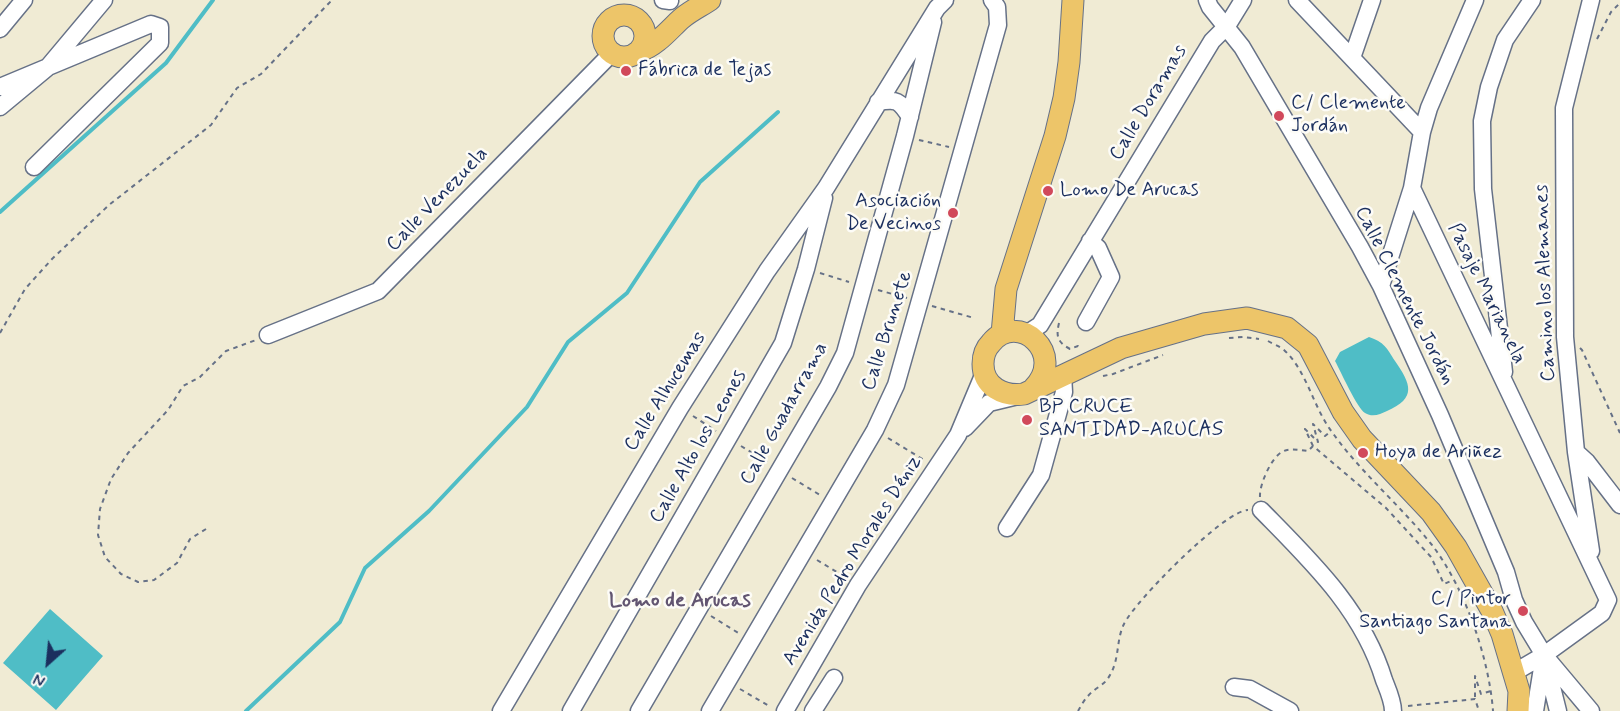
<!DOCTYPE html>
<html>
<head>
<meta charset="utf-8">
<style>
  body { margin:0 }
  #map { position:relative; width:1620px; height:711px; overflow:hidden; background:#f0ebd4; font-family:Mynerve,sans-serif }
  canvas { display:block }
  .north { position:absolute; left:18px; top:633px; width:60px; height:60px; -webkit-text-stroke:4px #fdfcf7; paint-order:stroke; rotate:207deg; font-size:16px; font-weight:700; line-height:24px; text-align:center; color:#1b2f5e }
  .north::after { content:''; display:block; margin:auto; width:21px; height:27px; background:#1b2f5e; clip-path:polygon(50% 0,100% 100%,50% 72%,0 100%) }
</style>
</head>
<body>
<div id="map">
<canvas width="1620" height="711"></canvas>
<div class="north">N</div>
</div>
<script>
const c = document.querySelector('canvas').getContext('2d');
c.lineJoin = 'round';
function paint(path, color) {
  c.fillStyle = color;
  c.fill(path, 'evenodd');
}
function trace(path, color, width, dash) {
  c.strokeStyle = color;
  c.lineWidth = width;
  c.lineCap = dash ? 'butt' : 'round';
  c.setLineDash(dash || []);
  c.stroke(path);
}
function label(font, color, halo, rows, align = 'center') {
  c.font = font + ' Mynerve,sans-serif';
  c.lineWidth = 5;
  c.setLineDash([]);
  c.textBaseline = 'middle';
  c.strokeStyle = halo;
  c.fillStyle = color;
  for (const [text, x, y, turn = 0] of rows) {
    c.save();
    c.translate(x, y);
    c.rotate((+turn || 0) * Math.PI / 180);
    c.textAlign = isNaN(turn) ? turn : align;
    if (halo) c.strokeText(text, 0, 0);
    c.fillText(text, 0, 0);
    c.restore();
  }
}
paint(new Path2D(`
  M1369,337C1384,342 1387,348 1395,361C1411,384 1417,398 1387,411C1380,414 1373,418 1365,413C1357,408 1341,372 1335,361L1340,352Z
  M50,609L103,656L56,710L3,663Z`), '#4fbdc6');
trace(new Path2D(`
  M0,212L166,63L213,0
  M246,711L340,622L365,568L429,511L527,407L568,342L627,293L700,182L778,112`), '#4fbdc6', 4);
const minor = new Path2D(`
  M663,0L670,1
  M1207,0L1210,7L1242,47L1360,247L1381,286L1440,415L1506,572L1514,600L1524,622L1544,655L1591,711
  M1297,0L1422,132
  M1591,0L1564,108L1565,337L1576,452L1591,551
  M0,29L24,0
  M1352,58L1372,0
  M0,87L151,24L160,27V43L34,167
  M878,102C897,99 899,100 910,117
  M0,107L47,68L104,0
  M1412,188L1608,600L1602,613L1544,655L1515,672
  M1381,286L1412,188L1422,132L1429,108L1475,0
  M1086,322L1111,277L1098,248L1090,241
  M1026,334L1040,325L1212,41L1227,26L1243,0
  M268,335L378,291L612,53
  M1504,372L1483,189L1482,121L1489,87L1505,40L1532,0
  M965,428L989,403L1018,396
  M1576,452L1587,462L1620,505
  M1261,510C1311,561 1363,610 1384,680C1388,690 1393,701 1393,711
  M1007,528L1041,475L1064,392L1063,375
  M1545,659L1558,711
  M1234,687L1250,689L1290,711
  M501,711L680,408L767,271L826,188L937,8L945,0
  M571,711L783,343L806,269L824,198
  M639,711L828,387L845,353L905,136L933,22
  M710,711L875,430L896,385L998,25L997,7L992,0
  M785,711L858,585L958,435L984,373
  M813,711L834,678
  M1535,711L1543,662`);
const major = new Path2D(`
  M603 36a21 21 0 1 1 42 0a21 21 0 1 1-42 0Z
  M640,51C656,46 669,30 681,19C690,11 701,6 710,0
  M1002,334L1006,289L1055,136L1064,98L1069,62L1073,0
  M1033,389C1068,354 1018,310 991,343C986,348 983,356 983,364C983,387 1004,397 1024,394L1121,348L1204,324L1247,318L1287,328L1308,345L1343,412L1362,439L1431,512L1456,547L1492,611L1502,634L1519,691L1518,711`);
trace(minor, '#667187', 19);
trace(major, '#667187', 23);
trace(new Path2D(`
  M1597,39L1611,12L1620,3
  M919,140L949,147
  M820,273L849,282
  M878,290L907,298
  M932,306L974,318
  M1059,323C1056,336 1057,342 1070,349L1078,346L1082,348
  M0,333L25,289L52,259L109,205L211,125L237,88L261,74L332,0
  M1229,338L1243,337L1259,339
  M1268,341C1273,344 1279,346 1284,350C1307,371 1313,407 1332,432C1361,473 1401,506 1432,545C1465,588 1489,658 1493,711
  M1580,348L1582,350L1620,433
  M1103,376L1113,374L1163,355
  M693,416L716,431
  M888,438L924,460
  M741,446L767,462
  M1313,446L1305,429L1318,442L1313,424L1325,436L1331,431
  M792,478L820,495
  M1260,497C1259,485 1272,455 1284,451C1291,448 1300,450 1308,451L1313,446L1386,508L1431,557L1444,584L1453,580
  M206,529L190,539L177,563L154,580L138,582L121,574L105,557L98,535L100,509L111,479L128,453L168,410L183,386L200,377L226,351L256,340
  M817,560L845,577
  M711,616L740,634
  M740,689L771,707
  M1475,697V676L1481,694L1491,691
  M1408,706L1475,699L1479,711
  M1078,711C1081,706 1084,700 1088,696C1093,690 1101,686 1106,681C1121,662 1115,642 1124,624C1135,601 1225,510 1248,510`), '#667187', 2, [4.5, 4.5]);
trace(minor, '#fff', 16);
trace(major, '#edc569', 21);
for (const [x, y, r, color] of [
  [626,71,6,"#d1495b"],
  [1279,116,6,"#d1495b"],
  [1048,191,6,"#d1495b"],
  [953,213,6,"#d1495b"],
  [1027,420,6,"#d1495b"],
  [1363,453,6,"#d1495b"],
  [1523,611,6,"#d1495b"]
]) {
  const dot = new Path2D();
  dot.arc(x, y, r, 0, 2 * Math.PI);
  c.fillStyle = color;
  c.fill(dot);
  trace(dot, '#fdfcf7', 2);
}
label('20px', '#1b2f5e', '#fdfcf7', [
  ["Fábrica de Tejas",638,71],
  ["C/ Clemente",1291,104],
  ["Jordán",1291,127],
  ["Lomo De Arucas",1060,191],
  ["Asociación",941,202,"right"],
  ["De Vecinos",941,225,"right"],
  ["BP CRUCE",1039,408],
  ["SANTIDAD-ARUCAS",1039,431],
  ["Hoya de Ariñez",1375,453],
  ["C/ Pintor",1511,600,"right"],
  ["Santiago Santana",1511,623,"right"]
], 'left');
label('20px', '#1b2f5e', '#fdfcf7', [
  ["Calle Doramas",1149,103,-59],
  ["Calle Venezuela",438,200,-46],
  ["Camino los Alemanes",1546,283,-92],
  ["Pasaje Marianela",1486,294,64],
  ["Calle Clemente Jordán",1404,296,63],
  ["Calle Brunete",888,331,-72],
  ["Calle Alhucemas",666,392,-58],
  ["Calle Guadarrama",785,414,-61],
  ["Calle Alto los Leones",699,447,-60],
  ["Avenida Pedro Morales Déniz",853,561,-58]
]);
label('bold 21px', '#625571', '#fdfcf7', [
  ["Lomo de Arucas",680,602]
]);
</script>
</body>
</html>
